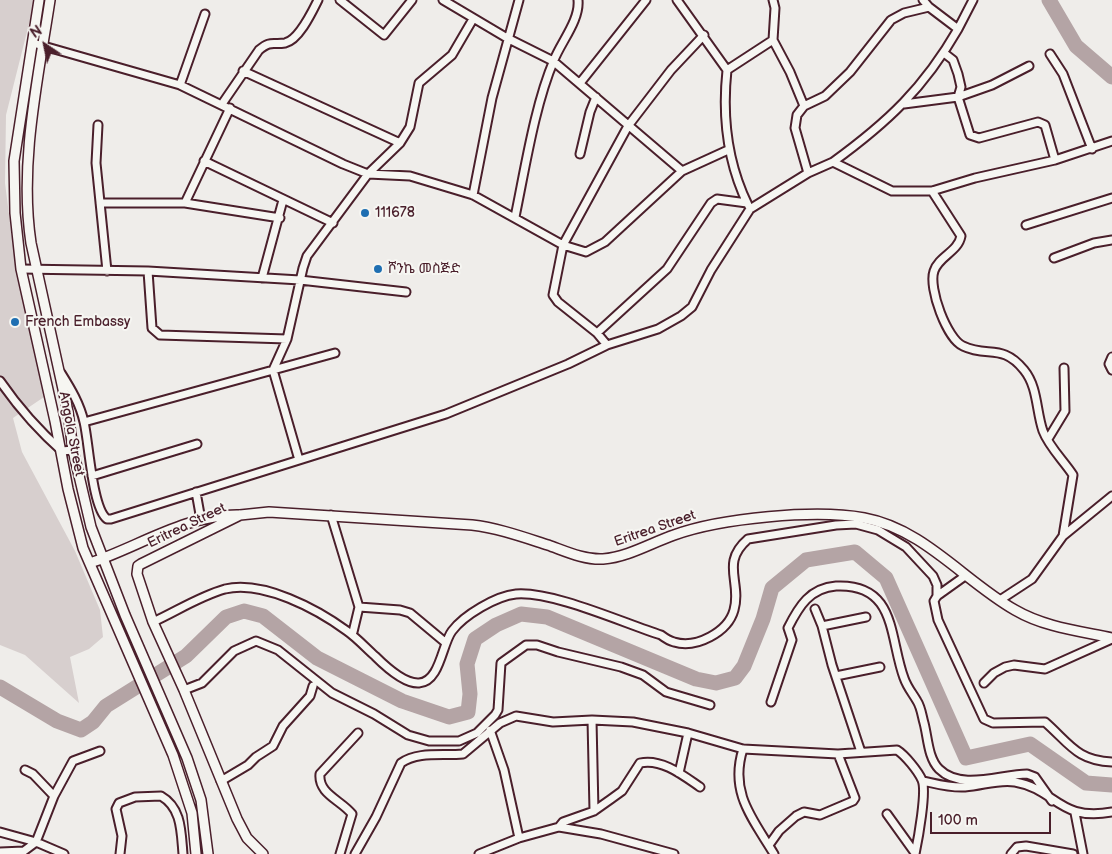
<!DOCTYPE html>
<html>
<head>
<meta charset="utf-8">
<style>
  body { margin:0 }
  #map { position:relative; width:1112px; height:854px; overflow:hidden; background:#efedea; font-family:"Balsamiq Sans",sans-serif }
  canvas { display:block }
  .north { position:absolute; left:20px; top:20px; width:50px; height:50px; -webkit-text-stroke:4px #f6f6f2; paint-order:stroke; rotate:326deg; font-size:14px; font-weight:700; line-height:20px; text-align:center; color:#4a1f2b }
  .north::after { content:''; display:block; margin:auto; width:18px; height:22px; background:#4a1f2b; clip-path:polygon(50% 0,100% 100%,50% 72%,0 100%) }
  .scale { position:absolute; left:930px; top:812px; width:121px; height:22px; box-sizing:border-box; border:2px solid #4a1f2b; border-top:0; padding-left:6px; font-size:15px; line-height:18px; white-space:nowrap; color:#4a1f2b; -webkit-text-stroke:4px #f6f6f2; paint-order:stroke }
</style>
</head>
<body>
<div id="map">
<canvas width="1112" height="854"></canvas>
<div class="north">N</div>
<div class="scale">100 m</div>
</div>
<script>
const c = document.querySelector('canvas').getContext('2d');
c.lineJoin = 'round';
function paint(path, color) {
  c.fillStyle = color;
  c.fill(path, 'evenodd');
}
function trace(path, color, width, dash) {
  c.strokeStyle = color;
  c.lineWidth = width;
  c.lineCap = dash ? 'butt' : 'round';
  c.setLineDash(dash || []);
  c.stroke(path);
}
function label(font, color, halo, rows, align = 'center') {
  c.font = font + ' "Balsamiq Sans","Noto Sans Ethiopic",sans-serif';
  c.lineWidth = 4;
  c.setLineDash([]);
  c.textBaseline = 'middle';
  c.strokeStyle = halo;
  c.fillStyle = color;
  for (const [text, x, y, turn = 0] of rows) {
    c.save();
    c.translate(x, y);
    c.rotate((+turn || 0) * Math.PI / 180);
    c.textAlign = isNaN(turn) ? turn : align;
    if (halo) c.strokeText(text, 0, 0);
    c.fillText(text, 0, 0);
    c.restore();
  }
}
paint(new Path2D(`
  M0,0H35L6,115L5,183L14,254L47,390L44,397L13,418L22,452L75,551L100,610L103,637L89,649L70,657L79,703L25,655L0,645Z`), '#d7cfce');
trace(new Path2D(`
  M1049,0L1076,46L1112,77
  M0,687L57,721L81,730L93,722L106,706L186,656L226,617L244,611L263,616L317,658L402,701L449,717L468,712L470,694L467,664L475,639L496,625L521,614L547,617L696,679L716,683L735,678L744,666L763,619L772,588L806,560L855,552L886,578L966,758L1030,744L1086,783L1112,785`), '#b4a4a5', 15);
const street = new Path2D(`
  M340,0L384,35L412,0
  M443,0L507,38L553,61L682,171
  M677,0L727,70
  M773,0L775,8L773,40L790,72L804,106
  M958,29L973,0
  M33,43L180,85L343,164L368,174L410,176L473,195L563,245L586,252L605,242L682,171L728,150
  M944,53L953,60L958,74L961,87L958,97L970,135L979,138L1038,122L1045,125L1055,160
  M1050,54L1063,74L1092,149
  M243,71L400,143
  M580,83L646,0
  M180,85L205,14
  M222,104L259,50C271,40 272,45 285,43C299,40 312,12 318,0
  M904,104L958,97L992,85L1029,66
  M98,125L96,163L107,271
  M580,154L590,112L596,97
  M204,161L333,223
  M833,162C888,122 924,88 958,29L929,7L923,0
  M808,173L795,128L797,115L804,106L825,96L850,72L891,20L904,13L929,7
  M932,191L961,236C958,252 939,256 934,271C928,288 947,339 963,346C988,358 1002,343 1024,370C1038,387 1036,411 1043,431C1049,447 1064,461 1073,475L1063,536
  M473,195L492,98L519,0
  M100,203H185L280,218
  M185,203L230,108
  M748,205C727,162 722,117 727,70L773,40
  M515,217C525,169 535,104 554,60C561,42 580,20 578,0
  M1026,225L1112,198
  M1054,258L1094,243L1112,240
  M21,269L148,271L300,280L406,292
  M148,271L152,328L160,335L287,339
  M262,278L283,200
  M597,333L667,269L711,203L717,199L747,203
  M607,345L597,333L558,302L553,295L563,245L628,126L671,70L704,35
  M1112,357L1109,364L1112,370
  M61,373C71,389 80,404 84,422C89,442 92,508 107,519H111L446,414L568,364L607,345L658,329L681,316L692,307L711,270L750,209L808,173L833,162L892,191H932L975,178L1055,160L1112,141
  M0,381C18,407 38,430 62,451L73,450
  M84,422L335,353
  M1048,439L1065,411L1064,368
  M299,460L273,370L287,339L303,268L307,256L368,174L400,143L410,127L419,83L452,55L473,19
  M92,476L197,444
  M196,492L201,520
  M331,515L359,607L353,632
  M965,576L937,596L934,601L938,620L984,719L993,723L1045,722C1069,743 1077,761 1112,762
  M1000,600L1032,579L1063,536L1112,496
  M359,607L400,610L410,613L446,643
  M815,609L822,626L832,665L861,752
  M153,622C177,611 200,596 225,589C263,580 317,609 347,631C357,638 366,648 375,656C385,666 404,684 419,683C440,682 442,644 452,631C464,615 496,596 516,594C553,591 623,623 661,635C665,638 670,641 674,642C696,649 728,632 734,610C742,582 720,563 748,539L836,525L856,524L878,530L906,547L933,576L937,585V596
  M822,626L866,617
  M836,676L880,667
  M984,683L994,673L1005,667L1014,665L1045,669L1112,639
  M184,690L202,683L234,651L256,641L278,650L332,693L374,714L408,735L429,741H459L477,733L495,715L498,710L501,663L526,645H537L558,652L621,667L643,675L666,692L710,705
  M771,702L792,640L788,628C799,606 810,588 836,586C897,583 889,638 904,678C907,687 913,694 917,701C921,707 922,716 924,723C928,738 928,758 939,769C961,791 1001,774 1027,774L1035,777L1052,801
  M592,720L594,811
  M490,730L504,770L519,838
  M743,749C729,793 753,819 774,854
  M25,770L33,774L54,796
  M679,773L688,733
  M221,781L248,765L256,757L273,746L283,726L310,696L313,686
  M923,781C937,784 950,788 965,787C982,786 998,779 1015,782C1056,789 1059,822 1112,812
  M1075,813L1083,854
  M887,814L915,853
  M559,827L563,822L594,811L611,799L622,791L640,763C662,758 684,776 700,787
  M0,832L36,842L64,854
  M36,842L54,796L73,761L100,751
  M769,845L779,831L796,816L804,812L820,815L853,801L855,798L838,754
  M0,852L24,851L36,842
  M120,854L122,836L116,809L119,803L135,797L161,796C182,808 181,832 183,854
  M340,854L352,814C341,800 318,794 320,774L358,733
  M355,854L376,817L401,763C418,751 443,756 463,754L500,723L516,716L553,722L592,720L633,722L688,733L743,749L838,754L897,750C905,755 918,771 922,780C927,791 918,840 915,854
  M479,854L519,838L559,827L601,834L674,854
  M1011,854L1017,847L1026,846L1073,854`);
const secondary = new Path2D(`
  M39,0L14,161L15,213L21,269L55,421L68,489L83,548L173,755L192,813L196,854
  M50,0C38,79 19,164 31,243L68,412L73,450L91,527L125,615L187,758L201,800L208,854
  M90,563C138,547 187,514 239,515
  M263,854L247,838L237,819L184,690L153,622L137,574L138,566L141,564L240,515L269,512L472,525C498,528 523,537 548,545C565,551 584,560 603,559C628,557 651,543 674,535C721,518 816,509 864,518C924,529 964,581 1015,610C1044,627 1079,631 1112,638`);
trace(street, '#4a1f2b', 11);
trace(secondary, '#4a1f2b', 12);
trace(street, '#f6f6f2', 7);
trace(secondary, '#f6f6f2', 9);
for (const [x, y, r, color] of [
  [365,213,5,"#1f6fb2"],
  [378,269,5,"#1f6fb2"],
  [15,322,5,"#1f6fb2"]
]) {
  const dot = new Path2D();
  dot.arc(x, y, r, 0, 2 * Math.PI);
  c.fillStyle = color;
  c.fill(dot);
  trace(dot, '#f6f6f2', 2);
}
label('14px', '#4a1f2b', '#f6f6f2', [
  ["111678",375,213],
  ["ሾንኬ መስጅድ",388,269],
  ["French Embassy",25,322]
], 'left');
label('14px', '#4a1f2b', '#f6f6f2', [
  ["Angola Street",71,434,79],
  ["Eritrea Street",187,526,-26],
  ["Eritrea Street",655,529,-19]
]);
</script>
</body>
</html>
